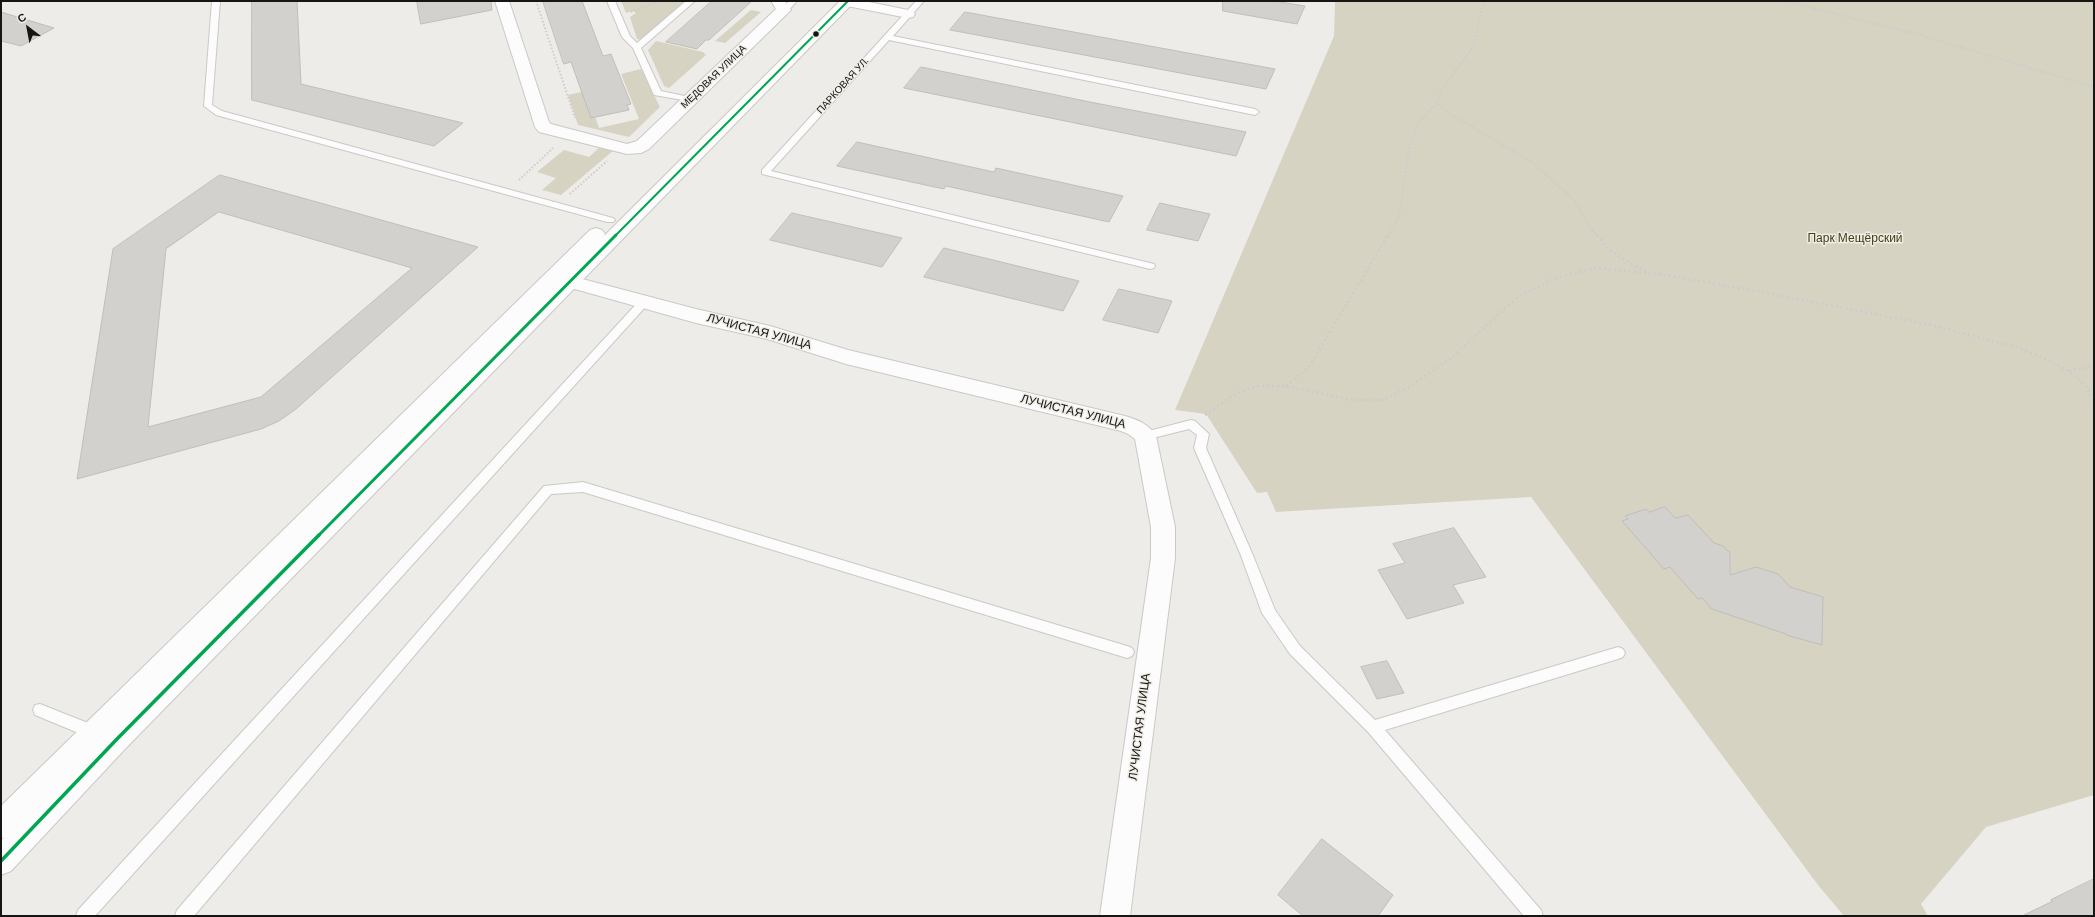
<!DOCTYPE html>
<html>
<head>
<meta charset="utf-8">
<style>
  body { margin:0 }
  #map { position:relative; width:2095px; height:917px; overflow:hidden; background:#edece8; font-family:"DM Sans",sans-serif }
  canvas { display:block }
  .frame { position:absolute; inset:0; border:2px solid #161513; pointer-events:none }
  .north { position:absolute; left:8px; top:8px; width:40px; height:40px; -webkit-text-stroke:3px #efede6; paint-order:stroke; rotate:328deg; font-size:11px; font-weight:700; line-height:16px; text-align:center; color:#161513 }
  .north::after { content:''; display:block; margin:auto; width:14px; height:18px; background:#161513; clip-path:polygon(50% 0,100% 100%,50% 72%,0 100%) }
</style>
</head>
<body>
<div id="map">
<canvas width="2095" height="917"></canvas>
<div class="frame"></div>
<div class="north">С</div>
</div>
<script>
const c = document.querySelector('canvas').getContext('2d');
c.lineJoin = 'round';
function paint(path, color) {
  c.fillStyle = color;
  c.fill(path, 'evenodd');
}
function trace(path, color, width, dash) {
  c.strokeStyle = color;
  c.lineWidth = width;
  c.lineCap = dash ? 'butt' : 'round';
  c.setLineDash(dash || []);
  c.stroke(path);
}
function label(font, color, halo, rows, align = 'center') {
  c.font = font + ' "DM Sans",sans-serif';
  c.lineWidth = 3;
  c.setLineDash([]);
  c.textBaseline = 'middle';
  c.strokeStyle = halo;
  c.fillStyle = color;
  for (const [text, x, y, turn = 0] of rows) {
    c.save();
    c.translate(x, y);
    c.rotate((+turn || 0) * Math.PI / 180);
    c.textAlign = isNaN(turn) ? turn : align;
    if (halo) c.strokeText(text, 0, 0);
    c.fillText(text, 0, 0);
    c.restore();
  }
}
paint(new Path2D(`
  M621,1H691L644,41L637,39L630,17L636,13L633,11L626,13Z
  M1335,1H2094V795L1986,827L1921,904L1928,916H1844L1818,885L1531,497L1276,512L1267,492L1257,493L1206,414L1175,410L1334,36Z
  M751,10L761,12L725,43L715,41Z
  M656,41L703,52L706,55L669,88L664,86L648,50Z
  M641,69L660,107L629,137L578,125L568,95L586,91L599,128L639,119L621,74Z
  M601,146L614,150L561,195L542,190L556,178L537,172L564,150L589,157Z`), '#d6d3c3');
const building = new Path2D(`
  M252,1H297L301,84L463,123L434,146L252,100Z
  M417,1H491L492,10L421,24Z
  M543,1H582L603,56L611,54L631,104L627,105L629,110L591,118L571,62L564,64Z
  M712,1H752L709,40H706L697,49L666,42Z
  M1223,1H1274L1305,6L1297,24L1223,11Z
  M1,12L54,28L21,46L1,41Z
  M965,12L1128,42L1275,69L1266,89L950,30Z
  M921,67L1090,102L1246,132L1236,156L904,88Z
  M857,142L994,172L996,168L1123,196L1109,222L946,186L944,189L837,166Z
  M220,175L478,247L296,409L279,421L261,429L77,479L113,249ZM219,212L412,268L261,397L148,427L166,249Z
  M1160,203L1210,214L1198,241L1147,230Z
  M792,213L862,229L902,238L882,267L770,240Z
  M944,248L993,260L1079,281L1063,311L924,277Z
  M1119,289L1172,301L1158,333L1103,320Z
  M1665,507L1675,518L1688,515L1714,543L1723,546L1730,553V575L1756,567L1778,574L1790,587L1823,597L1822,645L1786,635V634L1712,609L1702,598L1698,599L1670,567L1664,569L1622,521L1628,519L1625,516L1646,509L1649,512Z
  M1454,528L1486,577L1453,585L1464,603L1407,619L1378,570L1405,563L1393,544Z
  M1387,661L1404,693L1377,699L1361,667Z
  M1322,839L1393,895L1378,916H1303L1278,895Z
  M2094,879V916H2022L2053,901L2051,900Z`);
paint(building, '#d2d1ce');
trace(building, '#bfbebb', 1);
const service = new Path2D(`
  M212,1H220L212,105L222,111L613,218L615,220L613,222H607L216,115L204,106Z
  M607,1H615L630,36L637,43L686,1H695L641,48L661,91L694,98V102L654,95L633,48L622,37Z
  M789,1H797L787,12H781L780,10Z
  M916,1H924L893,36L1255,109L1259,112L1255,115L889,40L771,171L1154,264L1155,266L1154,268L1150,269L762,174V170Z
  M644,298L649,302L648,304L95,916H76L78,910L640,300Z
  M1191,420L1195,421L1209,434L1206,448L1252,553L1275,610L1300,646L1375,720L1618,647L1623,649L1625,653L1623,657L1618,659L1385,730L1541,910L1543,916H1524L1368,732L1290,654L1262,613L1240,553L1194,448L1197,435L1189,429L1145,440L1139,436L1141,433Z
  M583,482L1127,646L1132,648L1134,652L1132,656L1127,658L583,492L551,494L194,916H175L177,910L544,486Z
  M40,704L98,727L100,732L98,737L93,739L35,715L33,710L35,705Z`);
const minor = new Path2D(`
  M495,1H509L549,122L551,124L627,144L637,141L776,9L771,1H785L791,10L649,149L641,153L627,154L539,132L535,127Z
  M840,1H864L913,11L915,14L913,17L908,18L842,5Z
  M571,276L696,309L770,326L848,350L1125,416C1138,420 1149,424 1156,436L1175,527V558L1130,916H1100L1151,558V527L1135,439L1128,434L1121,431L846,364L767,339L696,323L564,286L561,282L564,278Z`);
const tertiary = new Path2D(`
  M840,1H855L125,749L11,871L1,875V841L4,837L1,839V806L590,230L596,228L602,230L605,234L604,236Z`);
trace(service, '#cac9c6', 2);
trace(minor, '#cac9c6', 2);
trace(tertiary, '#cac9c6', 2);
trace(new Path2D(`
  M536,1L575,118
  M1484,1L1473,47L1442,89L1437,103L1450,114L1532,162L1574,200L1589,226L1597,236
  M1784,1L1920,35L2094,87
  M631,12L660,1
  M519,180L553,148
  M570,194L607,161
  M1388,236L1399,216L1410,144L1419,122L1437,103`), '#ccccca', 2, [1.5, 2]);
trace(new Path2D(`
  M1597,235L1608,249L1647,273
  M2069,371L2094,366
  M1286,386L1309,367L1388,235
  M1205,415L1237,393L1259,386H1286L1352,400H1383L1411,386L1452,357L1519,296L1558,277L1597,268L1666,275L1767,293L1931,325L2016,347L2044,358L2068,371L2086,386L2094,403`), '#ccccca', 2.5, [2, 3]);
paint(service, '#fcfcfc');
paint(minor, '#fcfcfc');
paint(tertiary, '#fcfcfc');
trace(new Path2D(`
  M615,236L848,1`), '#00a651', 2);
trace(new Path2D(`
  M318,536L616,235`), '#00a651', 3);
trace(new Path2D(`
  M1,861L116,740L319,535`), '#00a651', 3.5);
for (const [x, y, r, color] of [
  [816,34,3.5,"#161513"]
]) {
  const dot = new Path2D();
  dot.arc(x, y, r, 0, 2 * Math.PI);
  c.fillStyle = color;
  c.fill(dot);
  trace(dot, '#efede6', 1.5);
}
label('10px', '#161513', '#efede6', [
  ["МЕДОВАЯ УЛИЦА",714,77,-44],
  ["ПАРКОВАЯ УЛ.",843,86,-48]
]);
label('12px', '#473d12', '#efede6', [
  ["Парк Мещёрский",1855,239]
]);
label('12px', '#161513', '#efede6', [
  ["ЛУЧИСТАЯ УЛИЦА",759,332,15],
  ["ЛУЧИСТАЯ УЛИЦА",1073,412,14],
  ["ЛУЧИСТАЯ УЛИЦА",1140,727,-83]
]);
</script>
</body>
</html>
